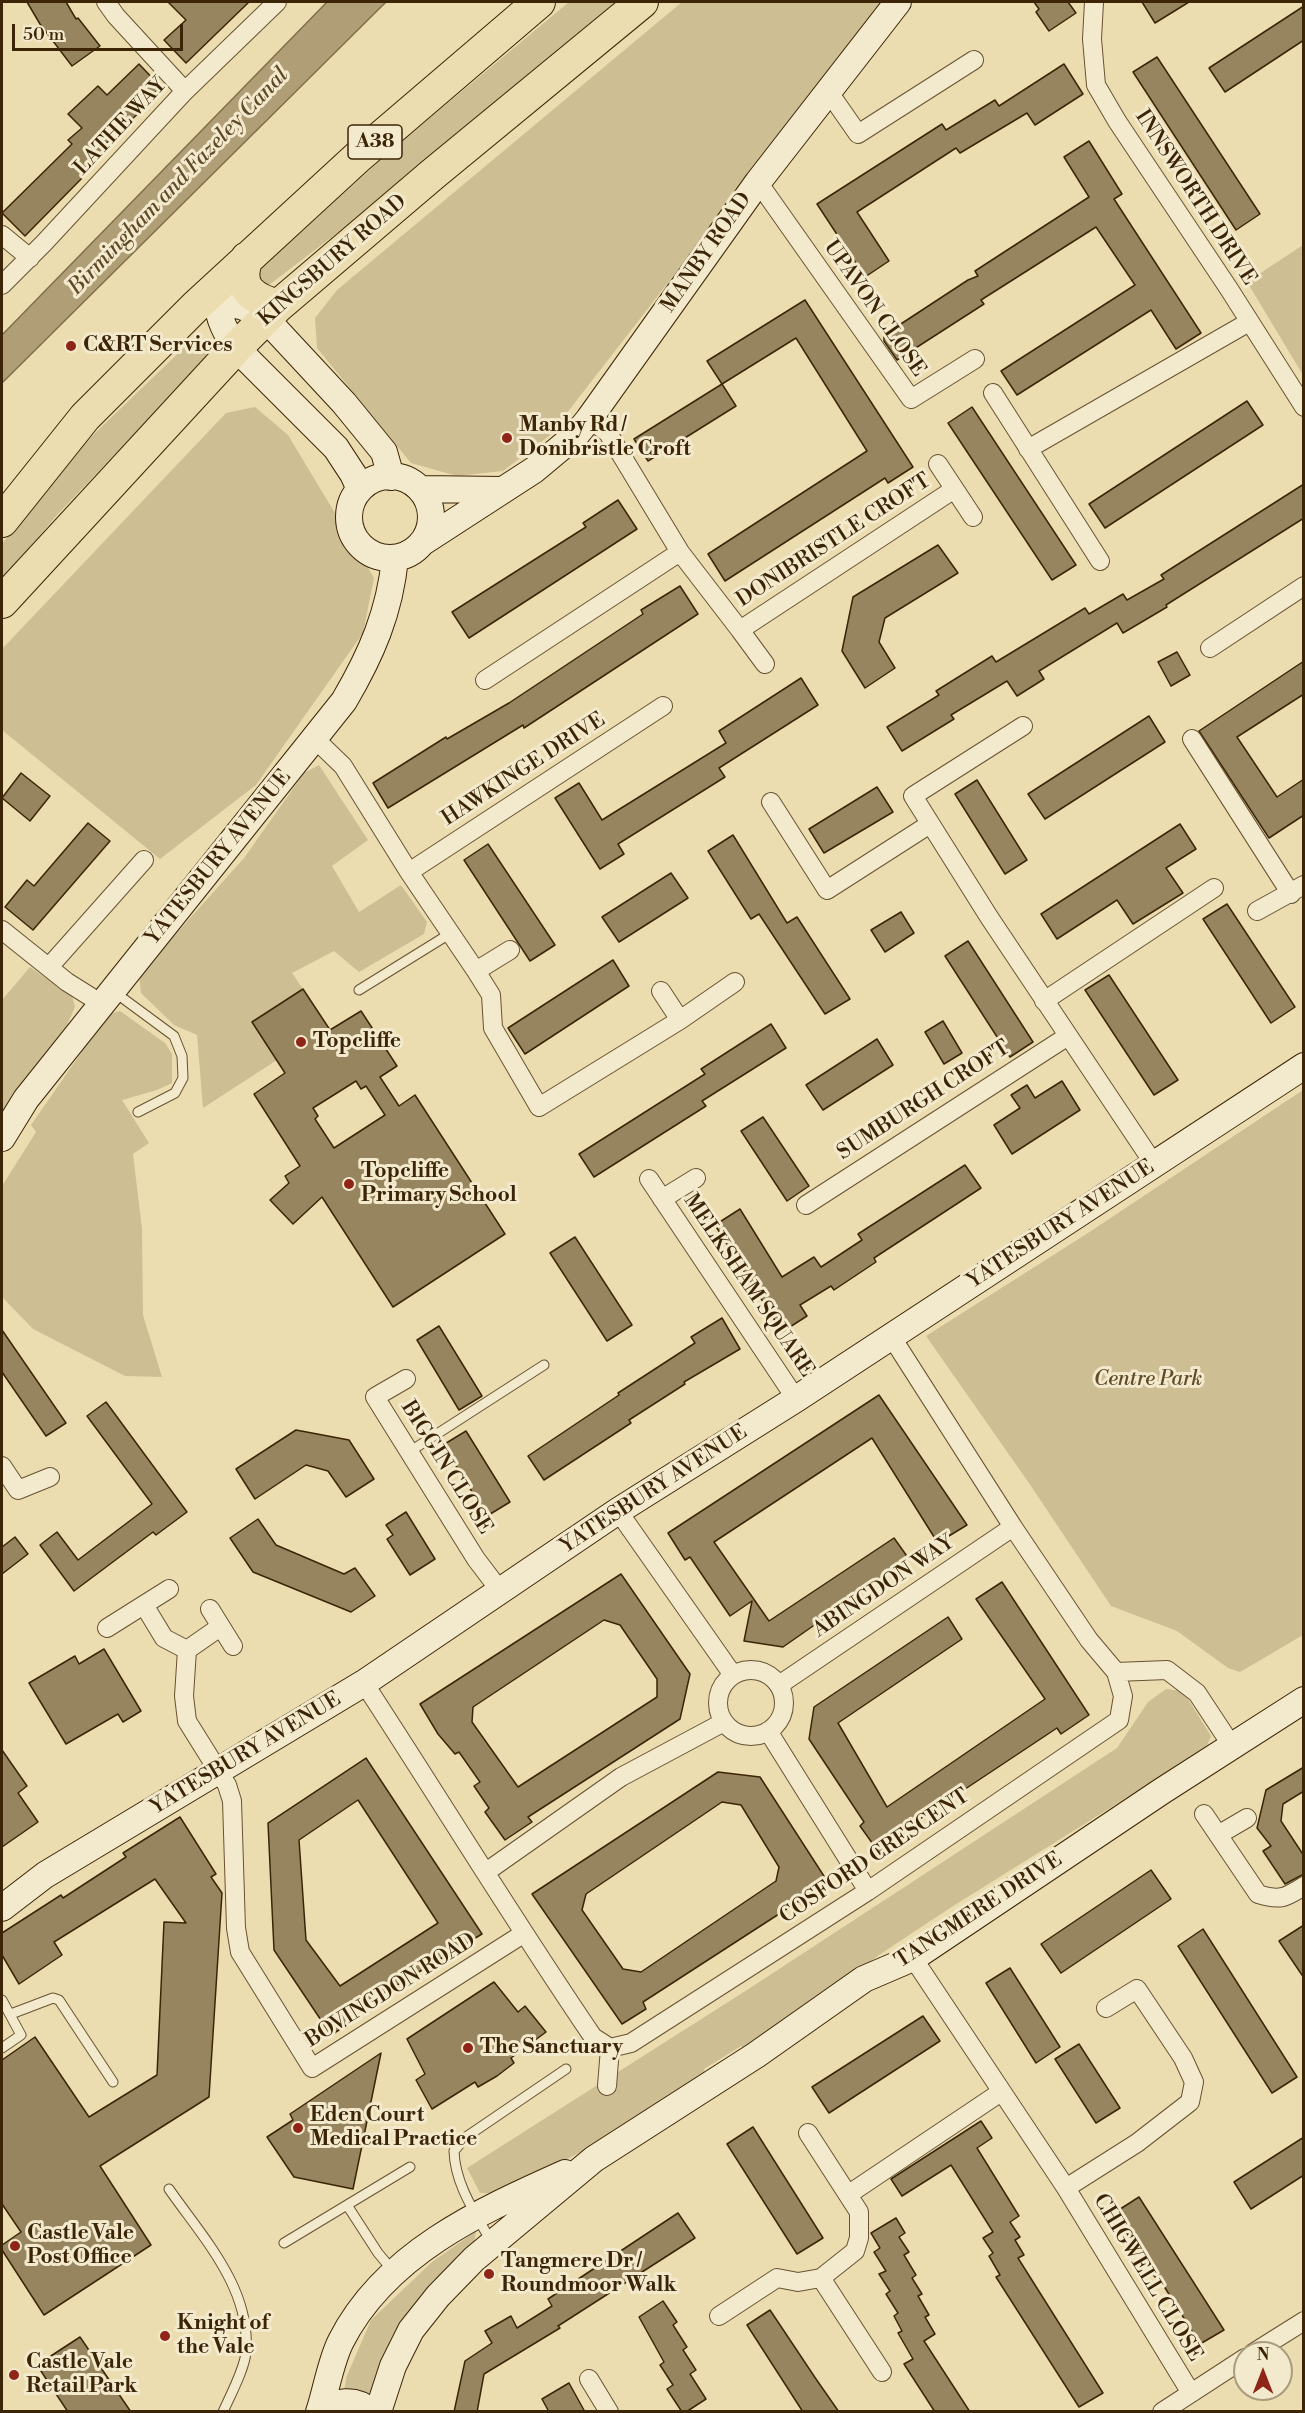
<!DOCTYPE html>
<html>
<head>
<meta charset="utf-8">
<style>
  body { margin:0 }
  #map { position:relative; width:1305px; height:2413px; overflow:hidden; background:#ecddb1; font-family:"Libre Bodoni",serif }
  canvas { display:block }
  .frame { position:absolute; inset:0; border:3px solid #3b2506; pointer-events:none }
  .north { position:absolute; left:1233px; top:2341px; width:60px; height:60px; box-sizing:border-box; background:#f3e9cc; border:2px solid #a99b7d; border-radius:50%; rotate:0deg; font-size:16px; font-weight:700; line-height:24px; text-align:center; color:#3b2506 }
  .north::after { content:''; display:block; margin:auto; width:21px; height:27px; background:#8f2418; clip-path:polygon(50% 0,100% 100%,50% 72%,0 100%) }
  .scale { position:absolute; left:12px; top:24px; width:171px; height:27px; box-sizing:border-box; border:3px solid #3b2506; border-top:0; padding-left:8px; font-size:18px; line-height:21px; white-space:nowrap; color:#3b2506; -webkit-text-stroke:4px #f3e9cc; paint-order:stroke }
</style>
</head>
<body>
<div id="map">
<canvas width="1305" height="2413"></canvas>
<div class="frame"></div>
<div class="north">N</div>
<div class="scale">50 m</div>
</div>
<script>
const c = document.querySelector('canvas').getContext('2d');
c.lineJoin = 'round';
function paint(path, color) {
  c.fillStyle = color;
  c.fill(path, 'evenodd');
}
function trace(path, color, width, dash) {
  c.strokeStyle = color;
  c.lineWidth = width;
  c.lineCap = dash ? 'butt' : 'round';
  c.setLineDash(dash || []);
  c.stroke(path);
}
function label(font, color, halo, rows, align = 'center') {
  c.font = font + ' "Libre Bodoni",serif';
  c.lineWidth = 6;
  c.setLineDash([]);
  c.textBaseline = 'middle';
  c.strokeStyle = halo;
  c.fillStyle = color;
  for (const [text, x, y, turn = 0] of rows) {
    c.save();
    c.translate(x, y);
    c.rotate((+turn || 0) * Math.PI / 180);
    c.textAlign = isNaN(turn) ? turn : align;
    if (halo) c.strokeText(text, 0, 0);
    c.fillText(text, 0, 0);
    c.restore();
  }
}
paint(new Path2D(`
  M569,2H630L492,115L265,288L255,274L394,148Z
  M682,2H886L549,436L503,471L457,476L411,463L317,348L315,318L337,290Z
  M1303,245V375L1247,282Z
  M193,339L206,340L210,350L197,368L57,515L2,581V544L53,476L93,435Z
  M255,407L288,435L374,578L363,633L256,785L160,859L2,730V649L226,413Z
  M319,765L368,840L332,866L359,912L401,885L427,922L424,934L359,972L334,951L292,973L303,989L277,1060L203,1108L197,1035L174,1025L141,993L139,975L244,858L304,773Z
  M30,967L72,996L75,1007L67,1025L2,1112V1000Z
  M120,1011L165,1043L172,1054V1083L157,1090L122,1100L149,1143L133,1154L142,1229L143,1315L162,1377L125,1376L33,1329L2,1297V1186L36,1132L31,1125L108,1014Z
  M1303,1090V1635L1240,1672L1228,1668L1177,1631L1111,1606L1031,1486L926,1336L1091,1231Z
  M1166,1689L1183,1691L1211,1736L1206,1748L950,1908L879,1955L842,1985L744,2050L741,2046L704,2069L706,2075L610,2137L499,2194L480,2193L467,2168L747,1990L1117,1748L1148,1702Z
  M476,2231L473,2251L374,2403L344,2393L346,2378L371,2320L432,2262Z`), '#cebe94');
const water = new Path2D(`
  M327,2H386L2,383V335Z`);
paint(water, '#b09e77');
trace(water, '#816e4a', 1.5);
const building = new Path2D(`
  M27,2H66L76,19L78,18L100,46L72,66L40,24Z
  M168,2H249L186,63L164,40L186,20Z
  M1034,2H1068L1076,13L1049,31L1036,12L1039,9Z
  M1142,2H1189L1155,23Z
  M1304,6V40L1225,92L1209,68Z
  M1157,57L1260,214L1236,230L1133,72Z
  M139,64L161,87L142,105L144,108L101,148L103,150L82,171L85,175L25,236L2,213L72,144L68,140L82,128L68,114L98,86L107,95Z
  M1064,64L1083,94L1035,125L1027,113L960,153L956,148L857,212L889,261L865,277L817,204L942,124L946,130L995,100L999,106Z
  M1089,141L1122,194L1114,199L1201,333L1176,349L1151,310L1017,395L1001,371L1135,285L1096,227L981,300L984,304L897,360L884,341V335L968,280L978,276L975,271L1089,197L1064,157Z
  M805,300L913,467L888,483L885,478L725,581L708,554L867,451L796,338L722,384L707,361Z
  M722,384L736,406L648,461L634,439Z
  M1247,401L1263,425L1105,528L1089,504Z
  M972,407L1076,565L1052,580L948,423Z
  M1304,484V518L1166,605L1167,607L1123,633L1117,623L1039,671L1044,679L1017,696L1007,681L951,715L954,719L902,751L887,727L939,695L936,691L992,656L996,662L1085,608L1089,614L1123,594L1127,600L1164,579L1161,575Z
  M618,500L637,529L469,638L452,612L586,527L583,523Z
  M938,545L958,573L885,618L879,642L895,668L865,688L842,651L853,597Z
  M680,586L698,614L524,728L523,725L388,808L373,783L446,737L447,739L509,703L643,614L641,610Z
  M1177,652L1190,675L1171,686L1158,662Z
  M1304,661V694L1237,737L1277,797L1304,779V815L1269,838L1199,731Z
  M801,678L818,705L719,768L725,777L618,844L624,854L600,869L555,798L579,783L602,820L726,743L719,731Z
  M1149,716L1165,742L1045,819L1028,794Z
  M21,773L50,796L30,821L2,798Z
  M977,780L1027,860L1005,874L955,794Z
  M877,787L893,812L824,853L809,829Z
  M88,823L110,841L33,930L5,907L27,880L34,886Z
  M1180,824L1196,849L1166,868L1183,893L1133,924L1117,900L1057,939L1041,914Z
  M733,835L787,923L797,917L850,999L825,1014L759,914L751,919L708,851Z
  M488,844L555,945L530,961L464,860Z
  M671,873L688,898L619,942L602,917Z
  M1227,904L1295,1007L1271,1023L1203,919Z
  M901,912L914,933L885,952L871,930Z
  M968,941L1033,1042L1010,1057L945,956Z
  M613,960L629,986L525,1054L508,1028Z
  M1109,975L1178,1080L1154,1095L1085,990Z
  M303,989L330,1030L361,1011L397,1066L380,1077L399,1106L415,1095L505,1234L393,1307L322,1197L293,1224L270,1200L289,1183L285,1176L300,1166L254,1094L285,1073L252,1022ZM356,1081L361,1089L366,1086L385,1115L334,1148L315,1119L318,1116L313,1108Z
  M943,1021L962,1053L944,1064L925,1032Z
  M771,1024L786,1048L702,1101L706,1106L594,1177L579,1154L705,1074L701,1069Z
  M877,1039L893,1065L823,1110L806,1085Z
  M1062,1081L1080,1110L1012,1154L994,1125L1020,1108L1011,1095L1027,1085L1035,1098Z
  M763,1117L809,1186L787,1201L741,1131Z
  M965,1165L981,1188L874,1258L876,1262L834,1290L831,1286L800,1305L807,1316L782,1332L715,1225L740,1209L782,1277L814,1257L821,1267L862,1240L858,1234Z
  M575,1237L632,1325L607,1341L550,1253Z
  M722,1318L740,1349L684,1382L685,1384L629,1420L631,1423L544,1480L528,1456L619,1395L618,1393L695,1343L691,1337Z
  M439,1326L482,1396L459,1410L417,1340Z
  M2,1330L66,1423L46,1436L2,1372Z
  M879,1395L967,1525L939,1542L936,1540L872,1438L714,1542L769,1621L894,1538L909,1559L783,1647L744,1641L752,1601L730,1616L690,1557L685,1560L668,1533Z
  M106,1402L187,1512L156,1535L153,1532L74,1591L40,1545L57,1532L78,1560L152,1504L87,1416Z
  M296,1430L349,1440L374,1479L346,1497L328,1471L306,1465L255,1499L236,1469Z
  M466,1431L510,1502L487,1516L443,1445Z
  M406,1512L435,1559L410,1575L387,1539L393,1535L386,1525Z
  M258,1519L276,1545L344,1574L355,1568L375,1596L351,1612L253,1572L230,1538Z
  M15,1537L28,1554L2,1574V1547Z
  M621,1574L690,1674L680,1719L528,1817L532,1822L505,1840L485,1812L489,1808L474,1786L480,1782L459,1752L455,1754L438,1734L420,1704ZM604,1620L620,1625L657,1679V1697L518,1787L472,1722L473,1707Z
  M1002,1582L1089,1715L1061,1734L1057,1728L902,1831L906,1837L880,1854L860,1826L864,1822L809,1739L814,1707L948,1617L962,1639L838,1723L887,1807L1045,1699L976,1599Z
  M104,1649L141,1711L123,1722L118,1714L66,1744L29,1683L75,1656L79,1664Z
  M2,1750L27,1786L18,1793L38,1822L2,1847Z
  M366,1758L482,1934L357,2009L361,2016L331,2035L274,1950L268,1823ZM358,1800L438,1923L340,1986L306,1940L299,1840Z
  M1304,1767V1791L1283,1804L1281,1821L1304,1856V1874L1285,1884L1263,1851L1271,1846L1257,1828L1266,1790Z
  M718,1772L760,1777L831,1887L803,1906L799,1901L643,2002L646,2009L622,2024L532,1894ZM722,1802L741,1805L779,1867L776,1881L641,1972L623,1969L582,1910L586,1894Z
  M180,1817L216,1874L211,1877L222,1893L209,2097L100,2166L151,2245L44,2315L2,2250V2245L21,2232L2,2204V2060L35,2037L89,2117L157,2075L164,1922L186,1923L155,1879L54,1942L62,1955L19,1984L2,1955V1933L61,1895L63,1898L126,1857L123,1853Z
  M1151,1870L1171,1899L1061,1973L1041,1944Z
  M1304,1925V1978L1279,1941Z
  M1203,1929L1297,2077L1272,2093L1178,1946Z
  M1010,1968L1060,2047L1036,2063L986,1983Z
  M494,1982L518,2012L525,2006L546,2032L511,2058L514,2063L497,2076L478,2087L475,2082L432,2109L416,2080L425,2074L407,2039Z
  M923,2016L940,2041L829,2113L812,2087Z
  M1079,2044L1120,2108L1096,2123L1055,2059Z
  M381,2053L353,2189L294,2177L267,2137L293,2120L290,2114Z
  M981,2121L992,2138L977,2148L1019,2216L1010,2222L1020,2237L1015,2240L1024,2255L1018,2258L1103,2393L1079,2407L996,2277L1000,2275L989,2256L993,2253L983,2238L993,2232L951,2165L902,2196L891,2179Z
  M753,2127L823,2238L797,2254L727,2144Z
  M1304,2137V2175L1251,2209L1234,2182Z
  M1139,2197L1224,2330L1200,2344L1157,2275L1155,2277L1114,2213Z
  M678,2213L695,2238L558,2326L560,2328L484,2374L477,2412H454L465,2361L492,2343L485,2331L511,2316L517,2328L552,2306L548,2299Z
  M896,2218L905,2233L899,2237L909,2252L904,2255L916,2275L912,2278L922,2294L918,2296L929,2315L925,2317L935,2334L924,2341L970,2412H935L904,2364L913,2359L898,2333L902,2331L894,2316L898,2313L886,2294L890,2291L879,2274L886,2271L874,2252L880,2248L871,2233Z
  M663,2301L677,2322L673,2325L687,2347L683,2350L696,2370L690,2374L706,2399L686,2412H682L667,2389L673,2385L660,2365L664,2362L639,2317Z
  M770,2310L816,2379L839,2412H803L747,2325Z
  M80,2337L131,2412H68L37,2365Z
  M569,2383L585,2412H549L542,2399Z`);
paint(building, '#97855f');
trace(building, '#3b2506', 1.5);
const lane = new Path2D(`
  M359,990L451,933
  M113,991L174,1036L182,1056L183,1078L175,1093L138,1112
  M409,1452L544,1365
  M2,2000L21,2035L2,2048
  M11,2014L53,1998L59,2000L113,2082
  M169,2189C203,2238 251,2288 246,2352C245,2368 230,2396 223,2412
  M347,2205L410,2167
  M284,2243L347,2205L378,2253L394,2272
  M492,2243C476,2214 455,2185 454,2151L466,2137L566,2069`);
const street = new Path2D(`
  M106,2L116,16L185,91
  M1094,2L1092,39L1096,85L1117,121L1229,289L1304,407
  M828,91L858,134L974,60
  M758,182L911,399L975,359
  M2,235L30,258
  M2,285L44,243L185,91L277,2
  M993,393L1100,561
  M589,419L608,433L680,552L740,630L953,490
  M1028,449L1249,322
  M938,464L973,517
  M740,630L765,664
  M1210,648L1304,586
  M485,680L680,552
  M1023,726L913,796L989,917L1154,1164
  M315,739L343,766L409,872L476,971L491,995L493,1028L539,1107L680,1020L735,982
  M1192,739L1291,894
  M771,802L827,890L930,824
  M409,872L663,706
  M1257,911L1304,885
  M2,930L67,982L102,1004
  M49,967L144,860
  M476,971L510,950
  M661,991L680,1020
  M1044,1001L1214,888
  M649,1179L796,1399
  M662,1199L696,1178
  M806,1205L1068,1036
  M406,1379L375,1397L476,1559L501,1592
  M2,1466L18,1490L50,1477
  M618,1511L733,1675
  M144,1605L164,1638L187,1650L220,1627
  M210,1609L233,1646
  M107,1628L169,1589
  M187,1650L184,1696L187,1721L227,1785L232,1801L236,1928L240,1952L312,2068L523,1934
  M718 1703a33 33 0 1 1 66 0a33 33 0 1 1-66 0Z
  M1116,1672L1167,1670L1197,1693L1232,1746
  M364,1683C441,1801 514,1921 593,2037L610,2048L631,2043L868,1891L1119,1720L1123,1696L1116,1672L1089,1640L1013,1527L891,1336
  M779,1685L1013,1527
  M768,1731L868,1891
  M1204,1814L1258,1894C1280,1901 1285,1898 1304,1886
  M1218,1835L1247,1818
  M486,1872L621,1777L724,1722
  M913,1958L1066,2188L1191,2393
  M607,2086L610,2048
  M808,2133L859,2212V2238L855,2251L821,2278
  M1066,2188L1137,2143L1190,2102L1194,2082L1183,2058L1137,1989L1106,2008
  M849,2194L1001,2092
  M719,2316L777,2278L798,2282L821,2278L882,2372
  M1253,2353L1304,2321
  M589,2379L609,2412
  M1162,2412L1245,2358`);
const secondary = new Path2D(`
  M215,288C218,315 221,326 236,348L336,448L353,474L360,489
  M196,306C226,303 240,301 265,318L344,403L384,452L391,477
  M349 517a41 41 0 1 1 82 0a41 41 0 1 1-82 0Z
  M420,489L503,490
  M423,542L534,470L576,435L589,419L758,182L898,2
  M2,1138L26,1099L344,701C371,655 390,612 395,558
  M2,1908L45,1875L364,1683L618,1511L796,1399L1304,1066
  M319,2412C326,2391 331,2360 341,2341C385,2254 480,2211 565,2173
  M320,2412C336,2401 355,2397 371,2412
  M378,2412L393,2366L411,2330L438,2296L474,2259L594,2159L756,2055L864,1979L913,1958L1162,1791L1304,1700`);
const highway = new Path2D(`
  M247,258C236,287 251,298 278,306
  M2,521L85,417L196,306L359,156L539,2
  M2,602L236,348L278,306L433,174L642,2`);
trace(lane, '#675331', 11);
trace(street, '#675331', 20);
trace(secondary, '#3b2506', 28);
trace(highway, '#3b2506', 34);
trace(lane, '#f3e9cc', 9);
trace(street, '#f3e9cc', 18);
trace(secondary, '#f3e9cc', 26);
trace(highway, '#ecddb1', 32);
for (const [x, y, r, color] of [
  [71,346,6,"#8f2418"],
  [507,438,6,"#8f2418"],
  [301,1042,6,"#8f2418"],
  [349,1184,6,"#8f2418"],
  [468,2048,6,"#8f2418"],
  [298,2128,6,"#8f2418"],
  [15,2246,6,"#8f2418"],
  [489,2274,6,"#8f2418"],
  [165,2336,6,"#8f2418"],
  [14,2375,6,"#8f2418"]
]) {
  const dot = new Path2D();
  dot.arc(x, y, r, 0, 2 * Math.PI);
  c.fillStyle = color;
  c.fill(dot);
  trace(dot, '#f3e9cc', 2);
}
for (const [x, y, w] of [
  [375,142,54]
]) {
  const box = new Path2D();
  box.roundRect(x - w / 2, y - 17, w, 34, 4.5);
  c.fillStyle = '#f3e9cc';
  c.fill(box);
  trace(box, '#3b2506', 1.5);
}
label('bold 20px', '#3b2506', null, [
  ["A38",375,142]
]);
label('21px', '#3b2506', '#f3e9cc', [
  ["LATHE WAY",121,127,-47],
  ["INNSWORTH DRIVE",1195,198,57],
  ["MANBY ROAD",707,253,-55],
  ["KINGSBURY ROAD",333,261,-41],
  ["UPAVON CLOSE",874,309,55],
  ["DONIBRISTLE CROFT",834,541,-33],
  ["HAWKINGE DRIVE",524,770,-33],
  ["YATESBURY AVENUE",219,858,-51],
  ["SUMBURGH CROFT",924,1101,-33],
  ["YATESBURY AVENUE",1061,1225,-33],
  ["MELKSHAM SQUARE",748,1286,56],
  ["BIGGIN CLOSE",446,1468,58],
  ["YATESBURY AVENUE",654,1490,-33],
  ["ABINGDON WAY",884,1587,-34],
  ["YATESBURY AVENUE",246,1754,-31],
  ["COSFORD CRESCENT",875,1857,-34],
  ["TANGMERE DRIVE",979,1911,-33],
  ["BOVINGDON ROAD",391,1991,-32],
  ["CHIGWELL CLOSE",1147,2278,59]
]);
label('bold 21px', '#3b2506', '#f3e9cc', [
  ["C&RT Services",83,346],
  ["Manby Rd /",519,426],
  ["Donibristle Croft",519,450],
  ["Topcliffe",313,1042],
  ["Topcliffe",361,1172],
  ["Primary School",361,1196],
  ["The Sanctuary",480,2048],
  ["Eden Court",310,2116],
  ["Medical Practice",310,2140],
  ["Castle Vale",27,2234],
  ["Post Office",27,2258],
  ["Tangmere Dr /",501,2262],
  ["Roundmoor Walk",501,2286],
  ["Knight of",177,2324],
  ["the Vale",177,2348],
  ["Castle Vale",26,2363],
  ["Retail Park",26,2387]
], 'left');
label('italic 21px', '#604b2a', '#f3e9cc', [
  ["Centre Park",1148,1380]
]);
label('italic 22px', '#5e4928', '#f3e9cc', [
  ["Birmingham and Fazeley Canal",179,182,-46]
]);
</script>
</body>
</html>
